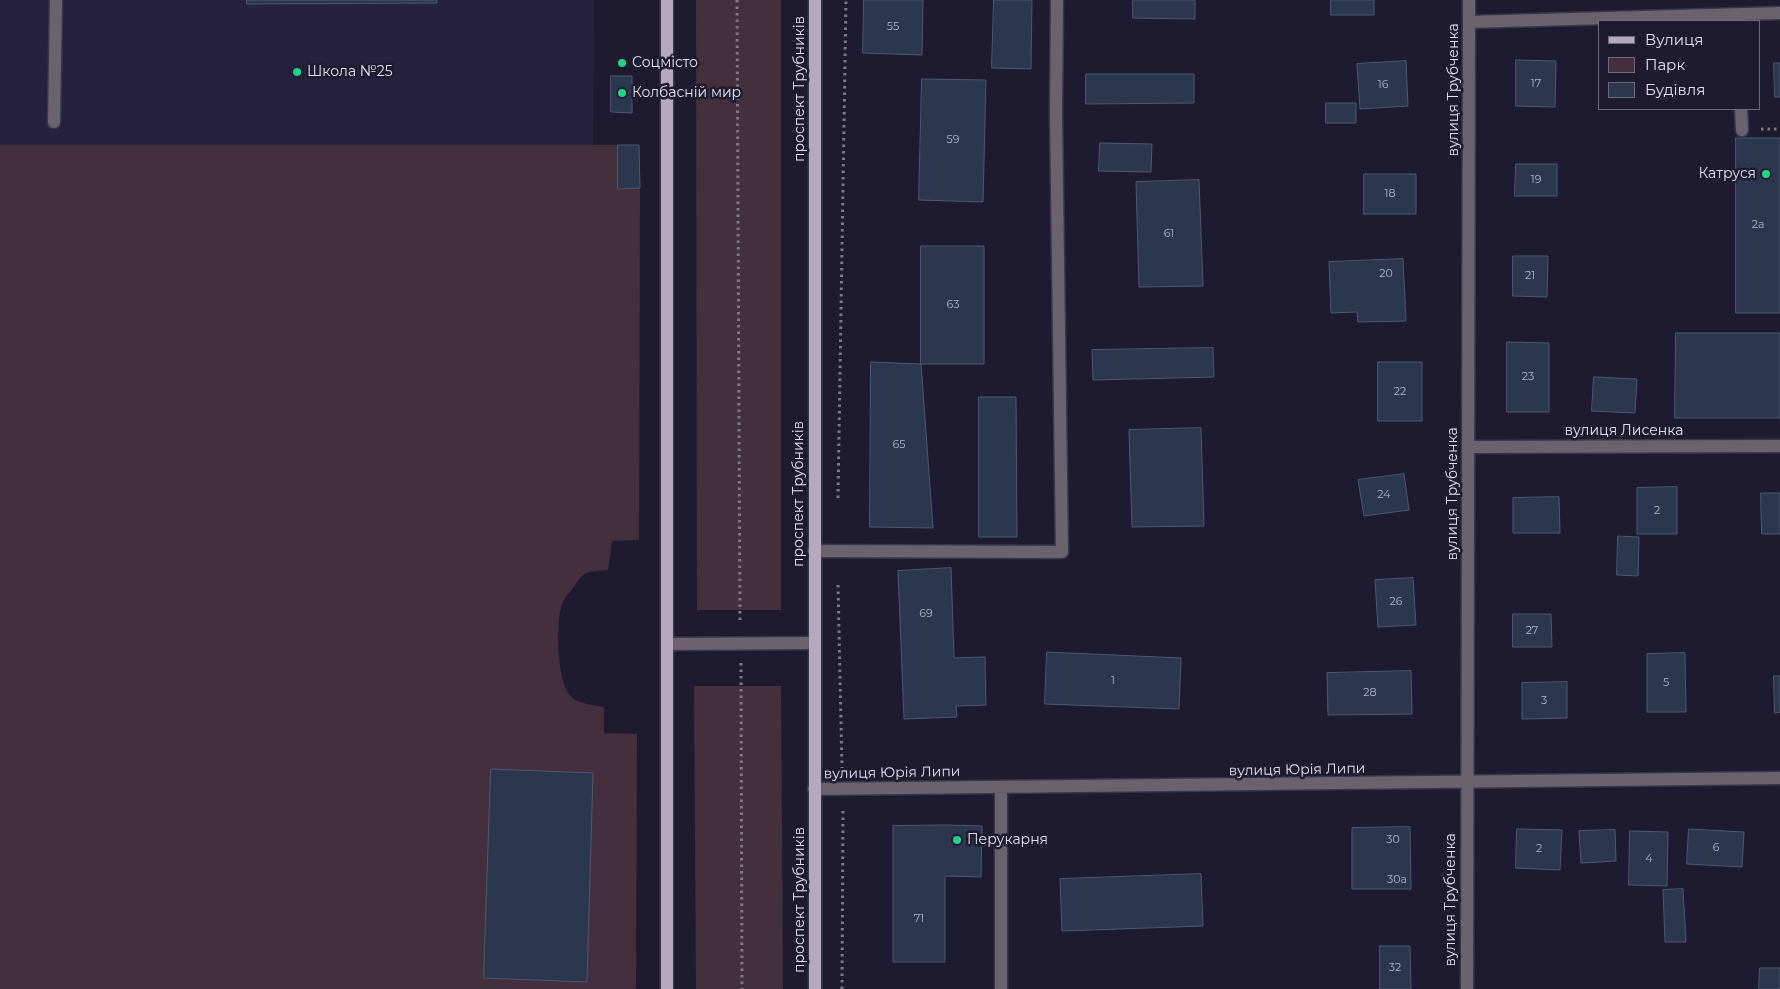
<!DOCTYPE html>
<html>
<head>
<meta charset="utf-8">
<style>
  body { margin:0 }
  #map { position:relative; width:1780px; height:989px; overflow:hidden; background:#1e1b31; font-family:Montserrat,sans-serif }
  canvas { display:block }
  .legend { position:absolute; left:1598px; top:20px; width:162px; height:90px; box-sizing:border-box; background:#1e1b31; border:1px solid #6c6a7d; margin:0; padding:6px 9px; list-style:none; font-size:15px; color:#e2e1f0 }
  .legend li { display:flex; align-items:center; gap:10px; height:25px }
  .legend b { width:25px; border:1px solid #6c6a7d }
</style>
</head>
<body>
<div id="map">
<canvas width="1780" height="989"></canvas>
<ul class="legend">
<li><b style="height:6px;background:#b6a8bd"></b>Вулиця</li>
<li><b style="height:14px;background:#442f3d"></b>Парк</li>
<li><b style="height:14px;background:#2b374e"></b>Будівля</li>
</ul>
</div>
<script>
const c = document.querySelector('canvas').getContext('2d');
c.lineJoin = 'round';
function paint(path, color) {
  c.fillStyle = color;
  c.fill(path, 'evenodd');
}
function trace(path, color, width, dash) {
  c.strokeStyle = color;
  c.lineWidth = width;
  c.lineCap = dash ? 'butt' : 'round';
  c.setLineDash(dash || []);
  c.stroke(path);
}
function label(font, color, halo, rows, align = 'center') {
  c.font = font + ' Montserrat,sans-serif';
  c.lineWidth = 5;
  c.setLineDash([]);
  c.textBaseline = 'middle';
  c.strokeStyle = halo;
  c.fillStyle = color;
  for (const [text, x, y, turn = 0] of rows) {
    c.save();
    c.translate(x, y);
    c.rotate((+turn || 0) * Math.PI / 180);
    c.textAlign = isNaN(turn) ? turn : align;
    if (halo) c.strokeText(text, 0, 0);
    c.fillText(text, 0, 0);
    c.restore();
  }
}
paint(new Path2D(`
  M0,0H594L593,145H0Z`), '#26223e');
paint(new Path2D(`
  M696,0H781V610H697Z
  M0,145H618V188H640L639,540L612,541L608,570C600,571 588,570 582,576C579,578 578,583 575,585C570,593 563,598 561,608C556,626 557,679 569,694C576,704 593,705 604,707V733L637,734L636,989H0Z
  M694,686H781L783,989H696Z`), '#442f3d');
const building = new Path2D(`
  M247,0H437V3L247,4Z
  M864,0H923L922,55L863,53Z
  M994,0H1032L1031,69L992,68Z
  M1133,0H1195V19L1133,18Z
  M1331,0H1374V15H1331Z
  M1516,60L1556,61L1555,107L1516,106Z
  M1406,61L1408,106L1360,109L1357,64Z
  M1774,63H1780V97H1775Z
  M1086,74H1194V103L1086,104Z
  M611,76H632V113L611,112Z
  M922,79L986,80L983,202L919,200Z
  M1326,103H1356V123H1326Z
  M1736,138H1780V313H1736Z
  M1100,143L1152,144L1151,172L1099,171Z
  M618,145H639L640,188L618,189Z
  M1516,164H1557V196H1515Z
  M1364,174H1416V214H1364Z
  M1199,180L1203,286L1139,287L1136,182Z
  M921,246H984V364H921Z
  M1513,256H1548L1547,297L1513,296Z
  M1403,259L1406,321L1358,322L1357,312L1331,313L1329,262Z
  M1676,333H1780V418H1675Z
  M1507,342L1549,343V412H1507Z
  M1213,348L1214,377L1093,380L1092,350Z
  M871,362L921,364L933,528L870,527Z
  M1378,362H1422V421H1378Z
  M1594,377L1637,379L1635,413L1592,411Z
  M979,397H1016L1017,537H979Z
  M1201,428L1204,526L1132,527L1129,430Z
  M1404,474L1409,510L1364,516L1358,480Z
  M1677,487V534H1637V488Z
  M1761,493H1780V534H1762Z
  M1559,497L1560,533H1513V498Z
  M1618,536L1639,537L1638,576L1617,575Z
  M951,568L954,658L985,657L986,705L956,706L957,717L904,719L898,571Z
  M1413,578L1416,625L1378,627L1375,580Z
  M1513,614H1551L1552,647H1513Z
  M1047,652L1181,658L1179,709L1045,704Z
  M1685,653L1686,712H1647V654Z
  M1411,671L1412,714L1328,715L1327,673Z
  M1774,676H1780V712L1775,713Z
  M1567,682V718L1522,719V683Z
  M491,769L593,773L587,982L484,978Z
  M945,825L982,826L981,877L945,876V962H893V826Z
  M1410,827L1411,889H1352V828Z
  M1517,829L1562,830L1560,870L1516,868Z
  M1689,829L1744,832L1742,867L1687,864Z
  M1615,830L1616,861L1581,863L1579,831Z
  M1630,831L1668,832L1667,886L1629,885Z
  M1201,874L1203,926L1062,931L1060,879Z
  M1683,889L1686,942H1665L1663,890Z
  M1380,946H1410L1411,989H1380Z
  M1760,968H1780V989H1759Z`);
paint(building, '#2b374e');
trace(building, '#4e5a72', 1);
const minor = new Path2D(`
  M1469,22L1780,13
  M1741,109L1742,130
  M54,122L56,0
  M1469,447L1780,446
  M814,551L1062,552L1056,113L1057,0
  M667,644L814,643
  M814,789L1780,778
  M1001,989V787
  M1467,989L1469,0`);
const major = new Path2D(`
  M667,0V989
  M815,0V989`);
trace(minor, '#39374c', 15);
trace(major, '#39374c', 15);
trace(new Path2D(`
  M737,0L740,624
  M1761,129H1780
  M838,498L846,0
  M838,585L842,768
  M741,663L742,989
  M842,989L843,810`), '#7d7b8e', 3, [2.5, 4]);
trace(minor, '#6a636d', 12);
trace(major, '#b6a8bd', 12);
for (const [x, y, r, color] of [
  [622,63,5,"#15d989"],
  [297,72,5,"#15d989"],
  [622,93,5,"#15d989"],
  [1766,174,5,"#15d989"],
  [957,840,5,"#15d989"]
]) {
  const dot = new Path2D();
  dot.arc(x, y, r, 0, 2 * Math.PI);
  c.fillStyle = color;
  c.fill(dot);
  trace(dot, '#1e1b31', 2);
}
label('11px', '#b4b6c8', null, [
  ["55",893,27],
  ["17",1536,84],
  ["16",1383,85],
  ["59",953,140],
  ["19",1536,180],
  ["18",1390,194],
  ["2а",1758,225],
  ["61",1169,234],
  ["20",1386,274],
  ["21",1530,276],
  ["63",953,305],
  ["23",1528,377],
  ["22",1400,392],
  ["65",899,445],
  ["24",1384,495],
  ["2",1657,511],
  ["26",1396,602],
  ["69",926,614],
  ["27",1532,631],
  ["1",1113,681],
  ["5",1666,683],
  ["28",1370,693],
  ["3",1544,701],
  ["30",1393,840],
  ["6",1716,848],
  ["2",1539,849],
  ["4",1649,859],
  ["30а",1397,880],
  ["71",919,919],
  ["32",1395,968]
]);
label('14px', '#e2e1f0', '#1e1b31', [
  ["Соцмісто",632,63],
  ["Школа №25",307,72],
  ["Колбасній мир",632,93],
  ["Катруся",1756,174,"right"],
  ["Перукарня",967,840]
], 'left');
label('14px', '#e2e1f0', '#1e1b31', [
  ["проспект Трубників",800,89,-90],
  ["вулиця Трубченка",1454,90,-90],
  ["вулиця Лисенка",1624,431],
  ["проспект Трубників",799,494,-90],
  ["вулиця Трубченка",1453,494,-90],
  ["вулиця Юрія Липи",1297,770,-1],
  ["вулиця Юрія Липи",892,773,-1],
  ["проспект Трубників",800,900,-90],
  ["вулиця Трубченка",1451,900,-90]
]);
</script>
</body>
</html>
